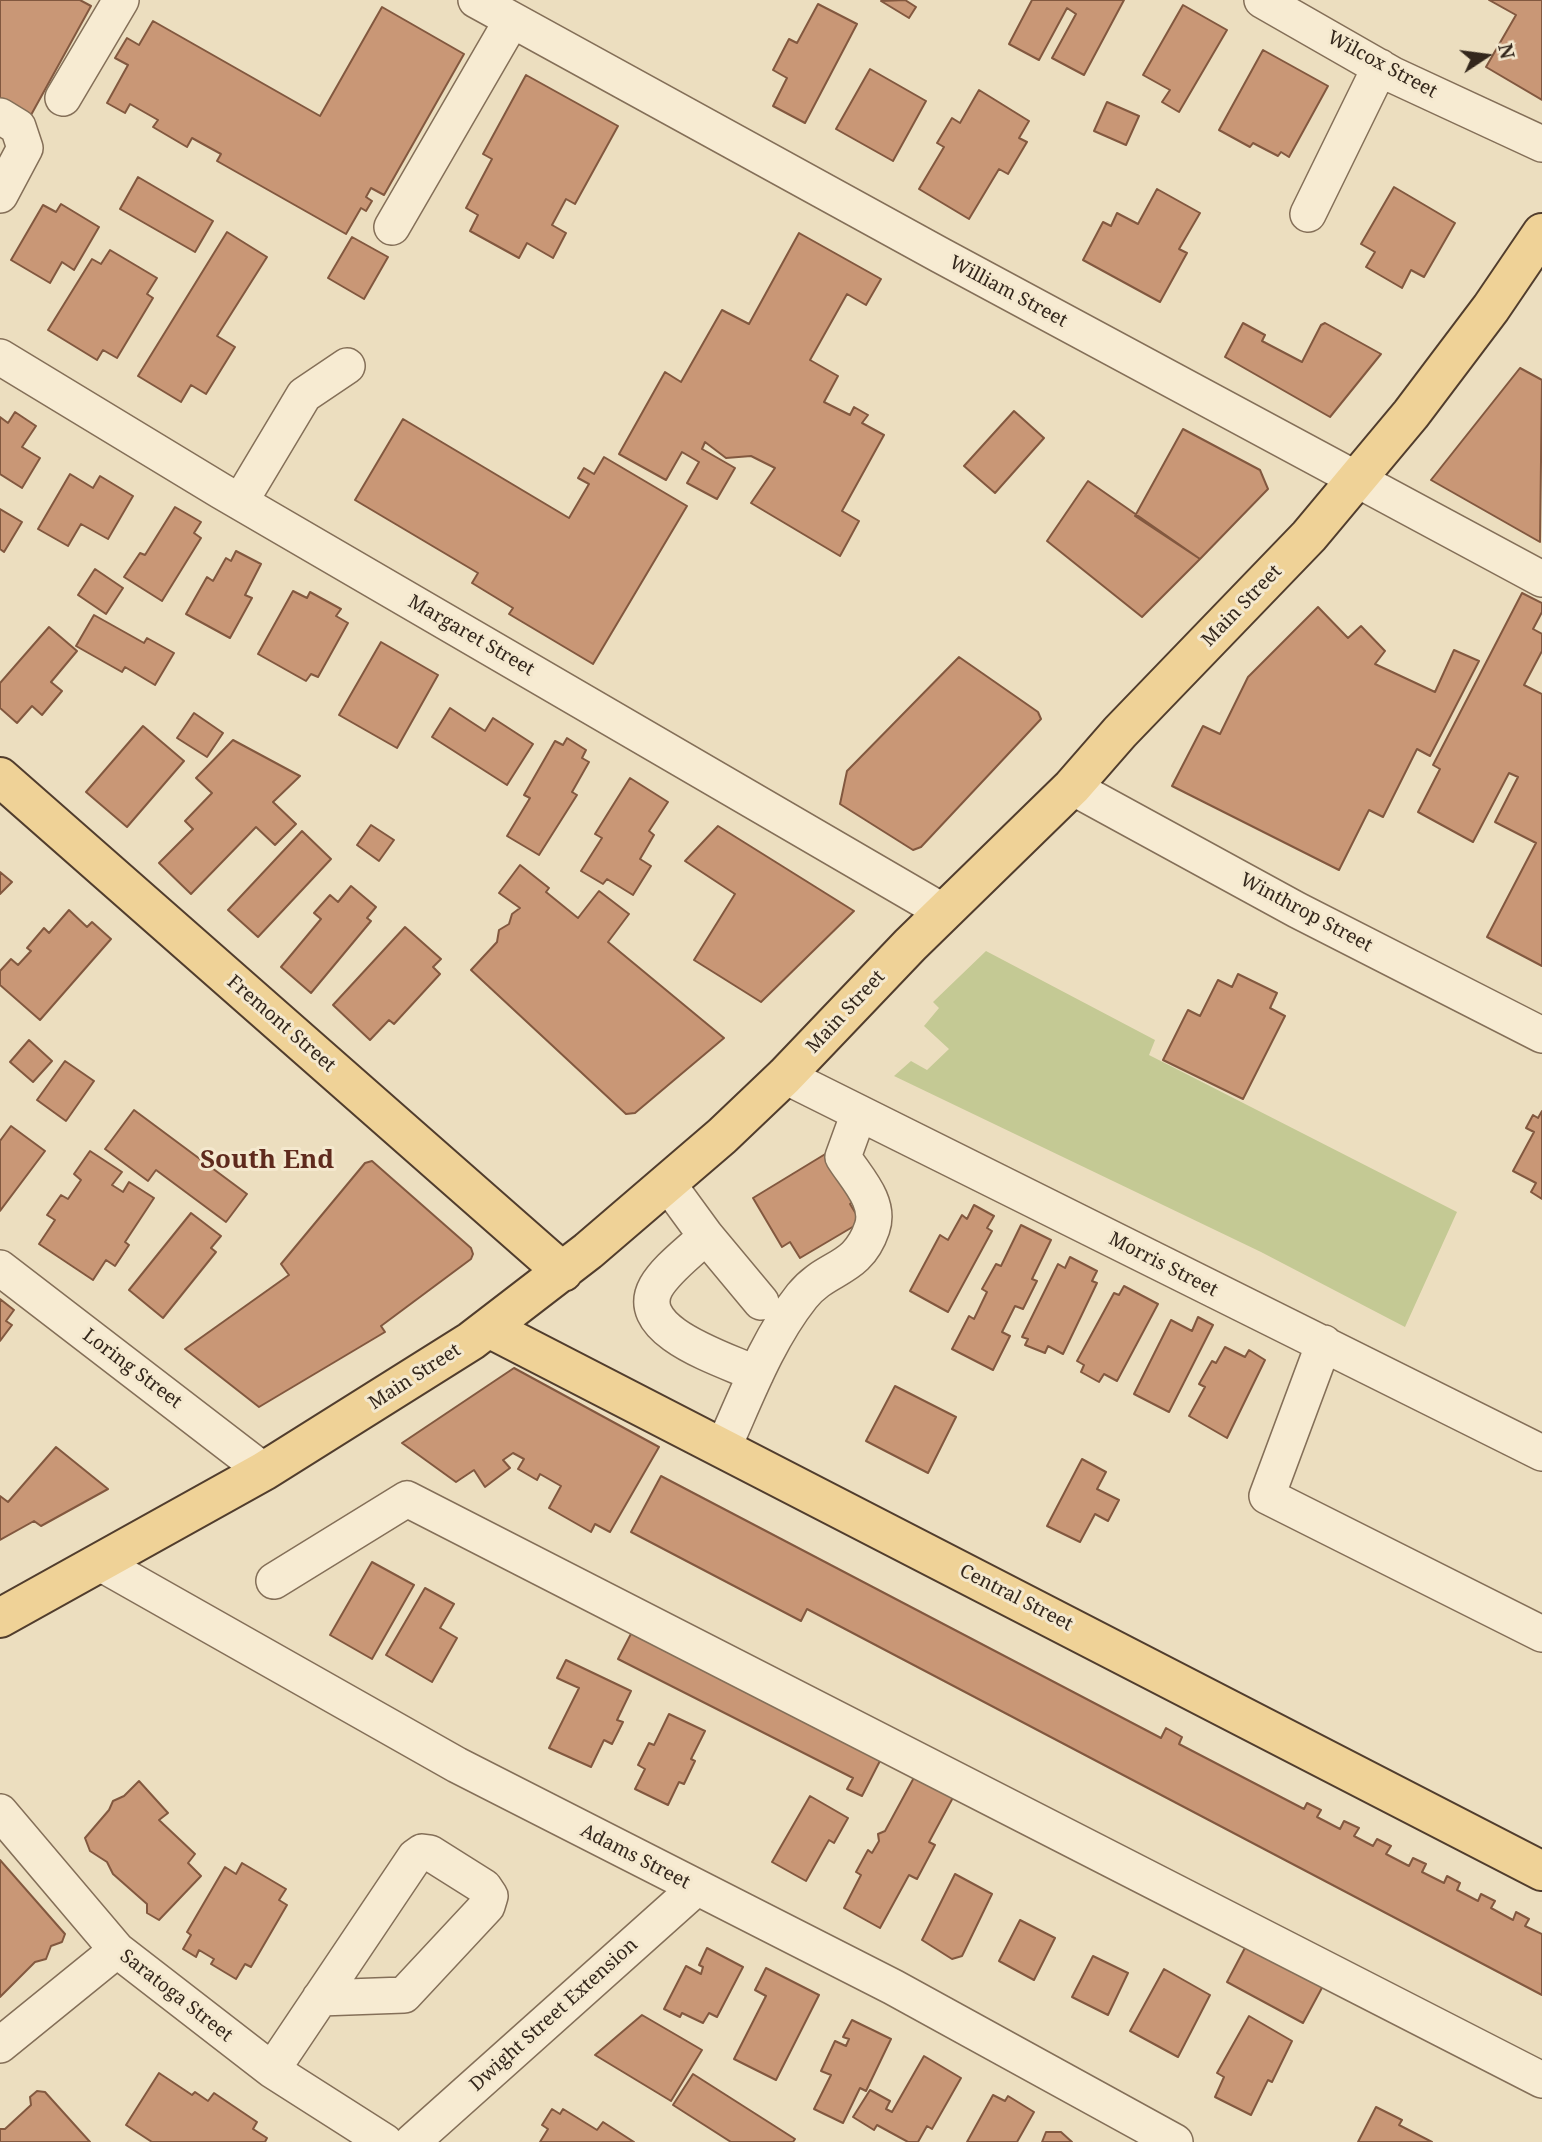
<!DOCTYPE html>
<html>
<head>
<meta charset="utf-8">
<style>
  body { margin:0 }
  #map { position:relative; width:1542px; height:2142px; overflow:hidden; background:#ecdebf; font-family:"Noto Serif",serif }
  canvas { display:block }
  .north { position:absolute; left:1451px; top:21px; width:70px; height:70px; -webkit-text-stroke:5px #f4e8ce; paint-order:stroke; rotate:77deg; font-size:19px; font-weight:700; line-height:28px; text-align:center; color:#34271c }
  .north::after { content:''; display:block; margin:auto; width:24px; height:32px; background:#34271c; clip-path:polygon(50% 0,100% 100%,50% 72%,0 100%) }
</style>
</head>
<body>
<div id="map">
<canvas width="1542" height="2142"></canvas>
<div class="north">N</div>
</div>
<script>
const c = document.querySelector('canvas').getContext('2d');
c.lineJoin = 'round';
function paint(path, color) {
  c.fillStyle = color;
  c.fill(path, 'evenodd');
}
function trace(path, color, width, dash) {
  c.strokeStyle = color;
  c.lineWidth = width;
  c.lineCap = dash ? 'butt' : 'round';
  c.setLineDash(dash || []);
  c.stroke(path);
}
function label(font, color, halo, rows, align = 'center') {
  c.font = font + ' "Noto Serif",serif';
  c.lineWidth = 6;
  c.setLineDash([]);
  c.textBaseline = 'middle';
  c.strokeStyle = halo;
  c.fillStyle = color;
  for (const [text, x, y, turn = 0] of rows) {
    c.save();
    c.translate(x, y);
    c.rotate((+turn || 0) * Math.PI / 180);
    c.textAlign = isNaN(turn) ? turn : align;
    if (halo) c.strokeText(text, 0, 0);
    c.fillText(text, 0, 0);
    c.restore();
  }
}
paint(new Path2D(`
  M986,951L1155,1040L1149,1055L1457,1212L1405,1327L1261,1252L894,1076L911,1061L927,1070L949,1049L924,1026L939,1008L933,1002Z`), '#c4c994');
const building = new Path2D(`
  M0,0H80L91,6L31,115L0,99Z
  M905,0L916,7L909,18L881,1Z
  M1032,0H1124L1084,75L1052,58L1076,14L1067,8L1039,60L1009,44Z
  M1489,0H1542V100L1486,67L1516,15Z
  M818,4L857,24L805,123L773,106L787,78L773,70L789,39L797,43Z
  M1183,5L1227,30L1179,112L1162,102L1170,90L1143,75Z
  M382,7L464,54L384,195L371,188L366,197L372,201L366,211L361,208L346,234L217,161L221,154L192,138L187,147L153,127L158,120L130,104L125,113L107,103L128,65L115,58L127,38L139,45L153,21L320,116Z
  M1263,50L1328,86L1289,157L1281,152L1278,156L1253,143L1250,147L1219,130Z
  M870,69L926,101L893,161L836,129Z
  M526,75L618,126L575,204L566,199L552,225L566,233L553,258L527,243L519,258L470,231L478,215L466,208L492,159L483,154Z
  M979,90L1029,121L1019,138L1027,142L1008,174L999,169L969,219L919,189L944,147L937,143L952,118L960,123Z
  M1107,102L1139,116L1126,145L1094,131Z
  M138,177L213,221L195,252L120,209Z
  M1394,187L1455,223L1424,277L1411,270L1402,288L1366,267L1375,252L1361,244Z
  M1157,189L1200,213L1179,249L1187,253L1160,302L1083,260L1103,222L1111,226L1117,213L1138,224Z
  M61,204L99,227L74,270L62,262L50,283L11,260L43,205L56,212Z
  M227,232L267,257L217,336L235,347L206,394L191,385L181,402L138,376Z
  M799,233L881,279L866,305L847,294L810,360L838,376L824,402L850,415L854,407L868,415L862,423L884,435L842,511L859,521L840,556L751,503L775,468L751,456L726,458L705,442L702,449L735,468L717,499L687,483L699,462L682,452L666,480L619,454L665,372L681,382L722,310L749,324Z
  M352,237L388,257L364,299L328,278Z
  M110,250L157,278L147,294L153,298L117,358L103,350L97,360L48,330L92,259L101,264Z
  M1243,323L1265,335L1262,341L1302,362L1321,325L1325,323L1381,354L1330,417L1225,357Z
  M1520,368L1542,380L1540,542L1431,480Z
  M1014,411L1044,438L995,493L964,466Z
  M15,412L36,426L22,447L40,458L22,488L0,474V417L8,423Z
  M403,419L569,518L589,484L578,478L584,468L594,474L604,457L687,506L593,664L509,614L513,608L472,583L478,573L355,500Z
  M1183,429L1260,470L1268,489L1200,559L1135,516Z
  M70,474L93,488L100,476L133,496L108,539L81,524L68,546L38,529Z
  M1088,481L1200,559L1142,617L1047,541Z
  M175,507L201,522L194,533L201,538L162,601L124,577L140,553L145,555Z
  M0,509L22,522L4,552L0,549Z
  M236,551L261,564L245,595L252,598L230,638L186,614L207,577L213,581L226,558L231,561Z
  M95,569L123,588L106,614L78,595Z
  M293,591L307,598L310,592L341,609L336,616L348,623L318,677L311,674L306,681L258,654Z
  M1522,593L1542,603V612L1533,629L1542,634V651L1524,685L1542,694V966L1487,937L1536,843L1495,822L1518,777L1509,773L1473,842L1418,812L1440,769L1433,765Z
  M1318,607L1348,638L1361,626L1385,651L1375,664L1435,692L1454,650L1479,661L1430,756L1417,749L1383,817L1369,810L1339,870L1172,786L1203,726L1220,734L1248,677Z
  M94,615L144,643L147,638L174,653L155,685L125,667L122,672L76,646Z
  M49,627L77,651L51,682L62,691L42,715L32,706L17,723L0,708V683Z
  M381,642L438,675L397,748L339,715Z
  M959,657L1038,712L1041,719L921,847L913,850L840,804L847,771Z
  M450,708L485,731L493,718L533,744L507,785L432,737Z
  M194,713L223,733L207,757L177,738Z
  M143,726L184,761L127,827L86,792Z
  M567,738L586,750L582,758L589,762L572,792L577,795L539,855L507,836L530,798L524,795L555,741L563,745Z
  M233,740L300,776L273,802L296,824L275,845L256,827L191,894L159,863L193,829L185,821L212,793L196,778Z
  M630,778L668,802L649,831L654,835L640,859L651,866L633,895L607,879L603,884L581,871L602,838L595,834Z
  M371,825L394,840L379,861L357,845Z
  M718,826L854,911L761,1002L694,960L735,894L685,861Z
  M302,831L331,859L258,937L228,910Z
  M520,865L549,888L546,892L578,918L599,891L629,914L608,942L724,1038L635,1113L626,1114L471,970L497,942L499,930L509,924L512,914L520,908L499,893Z
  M0,872L12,882L0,894Z
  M351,886L376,907L367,918L371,921L311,993L281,967L321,919L314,913L330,895L338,902Z
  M69,910L87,927L92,922L111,939L40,1020L0,985V971L11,959L18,965L31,951L27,948L44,928L49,933Z
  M405,927L441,959L433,967L440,974L394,1024L389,1020L370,1040L333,1005Z
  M1238,974L1277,993L1270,1008L1285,1016L1243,1099L1163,1060L1188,1010L1200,1016L1218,980L1232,987Z
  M29,1040L52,1061L33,1082L10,1062Z
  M65,1061L94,1081L66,1121L37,1100Z
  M134,1110L247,1194L226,1222L156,1170L148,1181L105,1149Z
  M1542,1111V1199L1531,1192L1536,1183L1513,1171L1534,1132L1526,1128L1533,1115L1538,1118Z
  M11,1126L45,1151L0,1211V1141Z
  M90,1151L122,1172L112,1185L123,1192L129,1182L154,1198L125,1242L129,1245L115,1266L106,1260L93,1280L39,1244L55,1220L47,1215L61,1195L68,1199L81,1180L74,1174Z
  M827,1153L856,1200L850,1204L861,1222L800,1258L790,1242L782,1247L753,1198Z
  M372,1161L471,1248L473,1254L471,1259L381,1326L385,1332L259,1407L185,1349L289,1275L281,1264L365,1163Z
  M974,1205L994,1216L987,1228L992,1231L948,1312L910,1291L940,1235L948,1240L962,1215L967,1219Z
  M191,1213L221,1236L211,1248L216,1252L163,1318L129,1290Z
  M1021,1225L1051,1240L1032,1279L1037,1281L1023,1309L1015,1306L1002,1332L1010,1336L993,1370L952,1349L969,1316L974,1319L987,1292L982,1289L996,1264L1001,1266Z
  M1070,1257L1097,1271L1092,1281L1097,1283L1063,1354L1048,1346L1045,1353L1025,1345L1028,1339L1022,1337L1058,1264L1065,1268Z
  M1124,1286L1158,1304L1117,1381L1104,1374L1099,1382L1081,1372L1084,1365L1077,1361L1114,1293L1119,1295Z
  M0,1299L14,1310L6,1321L12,1325L0,1341Z
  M1198,1317L1213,1325L1169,1412L1134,1394L1171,1320L1192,1331Z
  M1225,1347L1245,1357L1249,1350L1265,1360L1227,1438L1189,1416L1205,1387L1199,1384L1212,1361L1216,1363Z
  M514,1368L659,1447L610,1532L595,1524L591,1532L549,1508L561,1486L540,1474L537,1480L518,1469L524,1459L513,1453L503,1460L510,1468L485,1487L474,1470L456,1482L402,1443Z
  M895,1386L956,1417L928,1473L866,1441Z
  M56,1447L108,1489L41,1526L34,1521L0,1540V1496L8,1502Z
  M1082,1459L1106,1472L1097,1489L1119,1500L1108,1521L1095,1514L1080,1542L1047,1526Z
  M661,1476L1161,1738L1166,1728L1182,1737L1179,1744L1304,1809L1307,1803L1321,1810L1317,1817L1340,1829L1344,1821L1359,1828L1354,1836L1373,1846L1377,1839L1391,1846L1386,1854L1409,1866L1413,1858L1426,1864L1422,1872L1444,1883L1447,1876L1460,1883L1457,1890L1478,1901L1481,1894L1495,1901L1491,1908L1513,1920L1516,1912L1529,1919L1525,1926L1542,1934V1995L807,1609L801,1621L631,1532Z
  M372,1562L414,1585L372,1659L330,1635Z
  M425,1588L454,1604L440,1628L457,1638L432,1682L386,1655Z
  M634,1628L883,1755L862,1796L847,1789L853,1778L618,1659Z
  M566,1660L631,1691L617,1720L623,1722L612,1744L604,1740L591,1767L549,1748L579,1688L557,1678Z
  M669,1714L705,1731L691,1759L695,1761L684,1784L679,1782L668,1805L635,1789L645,1769L638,1765L649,1743L654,1745Z
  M917,1772L956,1792L929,1842L935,1845L917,1879L909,1875L880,1928L844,1908L861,1875L856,1872L868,1850L872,1853L879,1841L878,1834L885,1831Z
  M139,1781L168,1813L159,1820L195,1854L188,1863L201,1876L159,1920L147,1913V1904L113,1874L107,1862L90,1851L85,1838L109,1810L113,1801L124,1796Z
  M810,1796L848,1818L834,1843L829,1840L806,1881L772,1862Z
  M0,1860L65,1934L62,1942L51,1946L46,1959L35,1962L0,1997Z
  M242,1863L286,1889L279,1900L287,1905L251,1967L245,1964L236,1979L211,1964L214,1959L199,1950L196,1957L183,1949L191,1935L187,1932L225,1867L236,1874Z
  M955,1874L992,1894L962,1956L952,1959L922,1940Z
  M1020,1920L1055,1938L1034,1980L999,1961Z
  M1247,1944L1324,1984L1303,2023L1227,1982Z
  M707,1948L743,1967L717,2017L709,2013L703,2023L682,2013L680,2017L664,2009L686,1966L701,1974L703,1967L699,1965Z
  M1093,1956L1128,1973L1108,2015L1072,1997Z
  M766,1968L819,1995L776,2080L734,2059L766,1996L755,1990Z
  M1164,1969L1210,1995L1178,2057L1130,2031Z
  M642,2015L702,2050L671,2101L595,2055Z
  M1249,2016L1292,2041L1272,2082L1268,2080L1251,2115L1215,2097L1224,2077L1217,2073Z
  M852,2020L891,2039L866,2091L860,2088L843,2123L814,2109L831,2075L821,2071L835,2041L846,2046L849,2039L843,2037Z
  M924,2056L961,2078L932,2129L927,2126L918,2142H908L877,2125L874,2130L853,2117L870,2090L890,2101L886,2109L892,2112Z
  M159,2073L192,2095L195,2092L208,2101L214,2093L257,2122L253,2129L267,2138L265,2142H152L126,2125Z
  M693,2074L795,2139L793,2142H731L673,2105Z
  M37,2091L45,2092L90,2142H0V2129H5L31,2105L30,2097Z
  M993,2095L1005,2101L1008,2096L1034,2112L1017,2142H967Z
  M1376,2107L1402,2120L1399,2125L1432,2142H1358Z
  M552,2109L560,2114L563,2109L597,2130L603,2122L634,2142H540L548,2129L542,2125Z
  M1046,2132H1061L1072,2142H1042Z`);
paint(building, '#c99776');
trace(building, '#82583f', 2);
const minor = new Path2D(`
  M476,0L940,255L1542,579
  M1262,0L1393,75L1542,144
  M63,98L121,0
  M0,116L18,127L25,148L0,195
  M1308,214L1380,67
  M392,227L512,20
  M0,357L221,491L944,912
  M240,502L304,395L347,366
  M1072,787L1297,910L1542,1035
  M785,1076L1542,1453
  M668,1184L706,1236L761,1302
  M706,1236C690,1252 667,1268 656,1287C631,1332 727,1360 756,1374
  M0,1268L264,1471
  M1324,1343L1267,1496L1542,1634
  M723,1448C746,1397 767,1340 802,1296C827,1265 857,1272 872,1228C881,1202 856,1178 843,1157L859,1113
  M100,1563L457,1765L893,1987L1175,2142
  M274,1581L407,1499L1542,2080
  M0,1812L117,1950L272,2070L385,2142
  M0,2045L117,1950
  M272,2070L415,1857L422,1852L430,1853L484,1887L490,1896L487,1906L404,1995L320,1998
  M412,2142L696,1888`);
const major = new Path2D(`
  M0,777L563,1272
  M489,1328L1542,1871
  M0,1618L264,1471L471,1341L588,1251L722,1136L785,1076L910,945L1072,787L1120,732L1309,536L1411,414L1491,308L1542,233`);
trace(minor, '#846f58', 38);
trace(major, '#513d2d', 42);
trace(minor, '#f7ebd2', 35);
trace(major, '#efd297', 38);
label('19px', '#34271c', '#f4e8ce', [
  ["Wilcox Street",1382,65,28],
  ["William Street",1008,292,28],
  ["Main Street",1242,606,-46],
  ["Margaret Street",471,636,30],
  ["Winthrop Street",1306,913,28],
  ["Main Street",846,1012,-47],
  ["Fremont Street",281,1024,41],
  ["Morris Street",1163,1265,27],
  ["Loring Street",132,1369,37],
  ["Main Street",415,1377,-33],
  ["Central Street",1016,1598,27],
  ["Adams Street",635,1857,27],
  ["Saratoga Street",176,1996,38],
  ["Dwight Street Extension",554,2015,-42]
]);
label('bold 26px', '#5f2a1d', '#f4e8ce', [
  ["South End",267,1161]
]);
</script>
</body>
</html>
